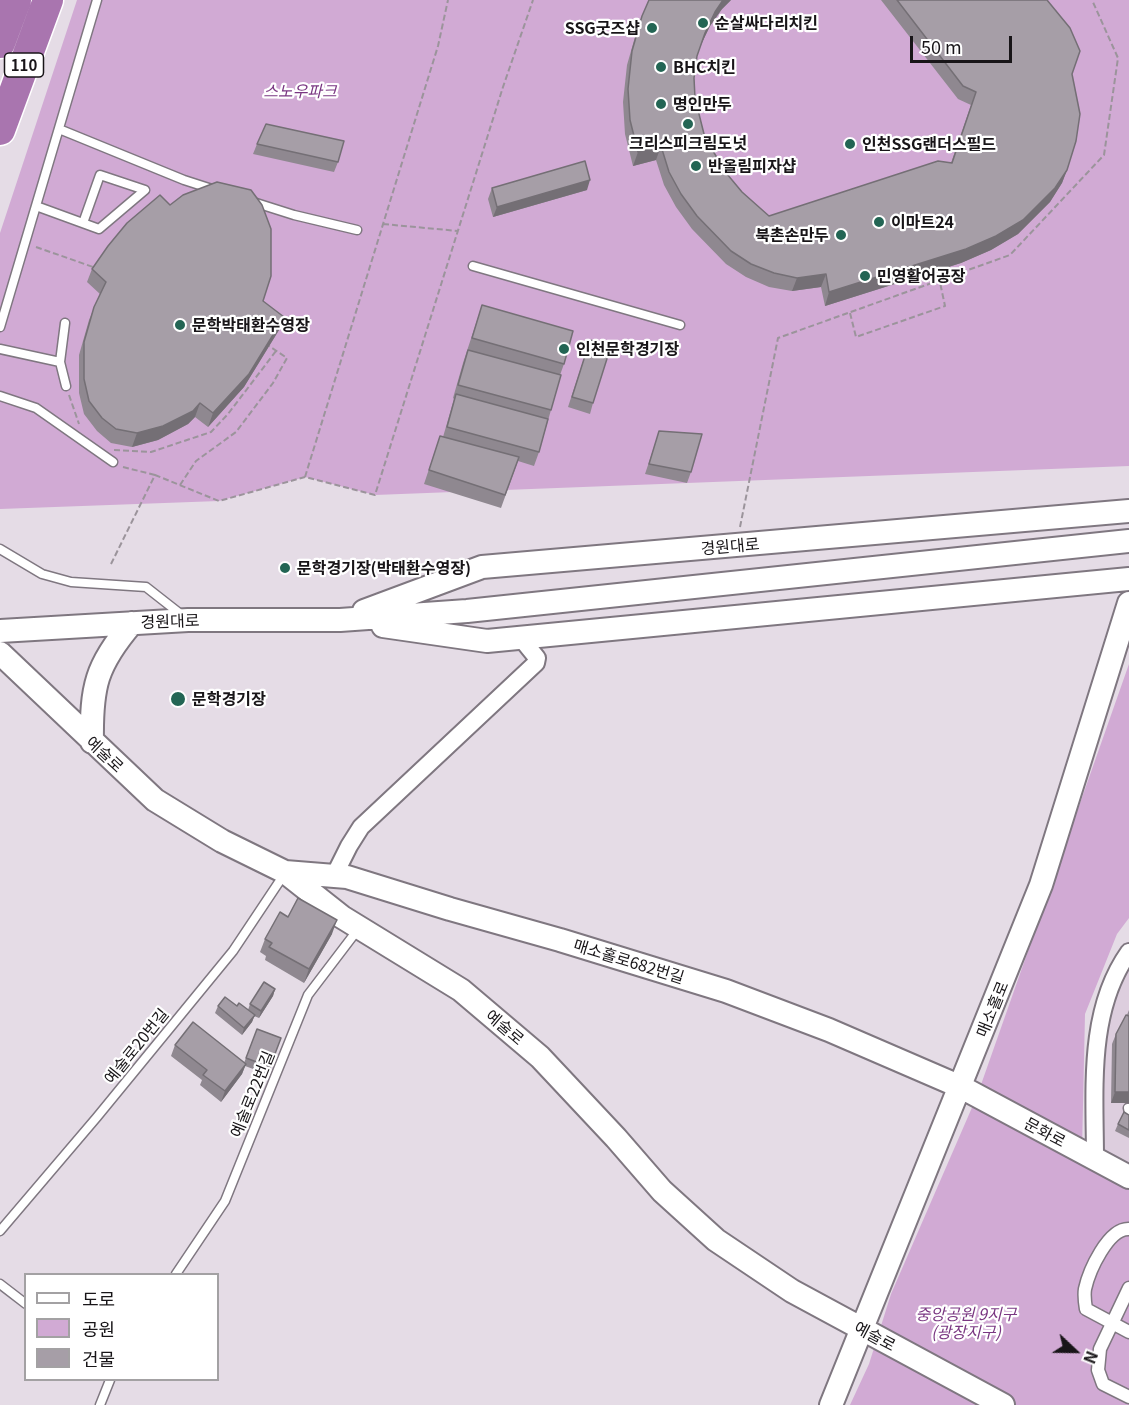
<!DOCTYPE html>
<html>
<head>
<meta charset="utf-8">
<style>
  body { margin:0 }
  #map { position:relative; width:1129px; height:1405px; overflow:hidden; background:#e5dce6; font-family:Georgia,"Noto Sans KR",serif }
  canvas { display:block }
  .legend { position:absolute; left:24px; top:1273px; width:195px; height:108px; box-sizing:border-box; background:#fff; border:2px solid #a3a1a3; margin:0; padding:8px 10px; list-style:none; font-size:18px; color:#181518 }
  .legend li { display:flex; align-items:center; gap:12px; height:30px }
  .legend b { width:30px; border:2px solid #a3a1a3 }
  .north { position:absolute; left:1045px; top:1321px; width:60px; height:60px; -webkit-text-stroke:4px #fff; paint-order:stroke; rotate:112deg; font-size:16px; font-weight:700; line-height:24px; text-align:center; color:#181518 }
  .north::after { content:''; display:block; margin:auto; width:21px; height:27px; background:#181518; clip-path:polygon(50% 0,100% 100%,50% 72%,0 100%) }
  .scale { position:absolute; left:910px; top:36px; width:102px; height:27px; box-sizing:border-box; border:3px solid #181518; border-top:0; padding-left:8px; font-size:18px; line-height:21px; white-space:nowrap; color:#181518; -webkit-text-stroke:4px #fff; paint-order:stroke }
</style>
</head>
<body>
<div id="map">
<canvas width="1129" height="1405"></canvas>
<ul class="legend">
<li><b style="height:8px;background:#fff"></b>도로</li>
<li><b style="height:16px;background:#d1aad4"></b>공원</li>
<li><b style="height:16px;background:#a69ea7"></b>건물</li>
</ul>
<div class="north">N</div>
<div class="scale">50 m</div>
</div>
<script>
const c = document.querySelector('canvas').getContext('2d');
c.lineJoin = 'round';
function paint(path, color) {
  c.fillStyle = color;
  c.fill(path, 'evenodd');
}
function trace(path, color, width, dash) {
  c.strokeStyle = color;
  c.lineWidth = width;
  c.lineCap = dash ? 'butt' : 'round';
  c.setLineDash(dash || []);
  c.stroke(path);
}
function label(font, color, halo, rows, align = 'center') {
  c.font = font + ' Georgia,"Noto Sans KR",serif';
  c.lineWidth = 4.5;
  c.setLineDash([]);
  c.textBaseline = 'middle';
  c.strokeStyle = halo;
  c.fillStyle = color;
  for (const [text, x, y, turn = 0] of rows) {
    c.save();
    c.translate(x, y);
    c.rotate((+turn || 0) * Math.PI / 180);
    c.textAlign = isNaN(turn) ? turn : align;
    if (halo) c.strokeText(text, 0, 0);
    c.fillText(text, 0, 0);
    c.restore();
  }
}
paint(new Path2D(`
  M1129,952V1177L1095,1159V1066Z`), '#ddcede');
paint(new Path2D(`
  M77,0H1129V466L375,495L305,477L219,501L0,509V233Z
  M1129,664V918L1117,934L1085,1014L1082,1151L1129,1177V1405H850L869,1364L891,1294L977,1096Z`), '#d1aad4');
const service = new Path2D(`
  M59,129L184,180L215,190
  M253,202L294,215L357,230
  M36,206L99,229L145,190L100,175L83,223
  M473,266L680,325
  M65,323L60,362L66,386
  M0,327L97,0
  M0,349L60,362
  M0,396L36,408L113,462
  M0,549L42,574L71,582L146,587L183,616
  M1128,1108L1129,1113
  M0,1231L97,1117L233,951L285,873
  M176,1274L225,1201L308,995L359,928
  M0,1284L26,1304
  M100,1405L110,1380`);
const pedestrian = new Path2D(`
  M1129,1229C1108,1228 1089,1271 1085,1289C1084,1295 1085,1303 1086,1309L1129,1332
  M1129,1288L1100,1349L1098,1370L1103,1384L1129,1397`);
const minor = new Path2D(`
  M334,876L349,846L361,827L536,663L537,658L520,637
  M1095,1159C1095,1090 1087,1011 1129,952`);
const secondary = new Path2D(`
  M364,611L482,567L1129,511
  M383,626L487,641L1129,579
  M0,631L188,620H340L467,611L1129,541
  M0,653L155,800L222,841L285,872L342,917L461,990L540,1057L616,1138L662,1191L716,1240L792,1291L1003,1405
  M92,742C91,687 96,665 132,623
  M285,872L347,877L450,909L560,940L726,991L829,1030L961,1087L1129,1177
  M831,1405L1041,885L1129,603`);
const motorway = new Path2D(`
  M0,43L16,0
  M0,130L48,0`);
trace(service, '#7f7780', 11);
trace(pedestrian, '#7f7780', 15);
trace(minor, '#7f7780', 20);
trace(secondary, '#7f7780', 26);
trace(motorway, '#fff', 33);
trace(new Path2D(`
  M383,224L458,231
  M36,247L96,268
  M937,270L938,273
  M69,395L79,424
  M114,450L151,452L211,432L228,414L276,351
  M123,467L155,475
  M305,477L438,46L448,0
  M180,485L196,461L236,432L273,383L287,358L269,346
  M740,527L778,338L1010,255L1104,155L1118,58L1092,0
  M111,564L155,475L219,501L305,477L375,495L503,87L533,0`), '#9b949b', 2, [6, 3]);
trace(service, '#fff', 8);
trace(pedestrian, '#fff', 12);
trace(minor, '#fff', 16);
trace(secondary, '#fff', 22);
trace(motorway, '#a975af', 30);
trace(new Path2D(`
  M850,313L856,337L945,306L938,273`), '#9b949b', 2, [6, 3]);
paint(new Path2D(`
  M649,0H731L722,9L710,26L701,44L697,56L694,78L695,98L705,138L727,174L742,192L769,216L951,163L971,105L958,99L881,0H1047L1072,74L1067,170L1062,183L1050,202L1018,234L991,250L961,263L825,306L821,287L792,291L769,287L746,277L726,264L692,229L676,207L664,185L656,160L633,166L625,134L623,102L627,65L637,30Z
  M257,144L338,162L334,172L253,154Z
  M492,188L587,190L493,217L488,199Z
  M92,269L263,301L279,330L244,387L208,427L195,417L188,424L158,440L132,447L111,443L97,431L84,414L79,393V355L89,320L100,294L87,282Z
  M482,305L564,364L560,375L551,410L539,452L534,466L518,461L501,508L424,484L440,436L443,437L454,399L453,398L463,363Z
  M590,340L593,403L590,414L568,407Z
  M656,441L691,472L687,483L645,474Z
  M288,917L332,934L304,983L265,960L266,956L260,952L265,939Z
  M275,989L273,996L259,1018L254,1016L252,1022L242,1035L215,1013L218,1006H237L248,1010L250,1004Z
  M1129,1010V1103H1111L1112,1044L1116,1034L1127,1015Z
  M257,1029L281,1038L267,1074L245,1066L242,1074L221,1102L200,1085L202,1080L171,1056L175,1045L244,1063Z
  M1129,1115V1138L1115,1131L1118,1124Z`), '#8f8890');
paint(new Path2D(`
  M723,0H731L722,9L710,26L700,47L705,33L715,12Z
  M661,146L656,160L633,166L638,152Z
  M1067,170L1062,183L1050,202L1018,234L991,250L961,263L825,306L829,292Z
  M590,180L587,190L493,217L497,207Z
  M826,274L821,287L792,291L797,278Z
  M284,317L279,330L244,387L208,427L213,413Z
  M200,403L195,417L188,424L158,440L132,447L137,433Z
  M337,920L332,934L304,983L309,969Z
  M275,989L273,996L259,1018L261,1011Z
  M255,1015L252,1022L242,1035L244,1028Z
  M246,1064L242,1074L221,1102L225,1091Z
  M1115,1092H1129V1103H1111Z`), '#746f75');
const building = new Path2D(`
  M649,0H723L715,12L705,33L697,56L694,78L695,98L705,138L727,174L742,192L769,216L938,161L952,163L976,92L963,86L897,0H1047L1070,28L1080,51L1072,74L1080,114L1076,141L1067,170L1055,188L1023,220L996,236L966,249L829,292L826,274L797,278L774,273L751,264L731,251L697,216L681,194L669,172L661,146L638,152L630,120L628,89L632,51L642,16Z
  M266,124L344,141L338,162L257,144Z
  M585,161L590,180L497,207L492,188Z
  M217,182L251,190L262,205L271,229V276L263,301L284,317L249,374L213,413L200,403L193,411L163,426L137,433L116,429L102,418L89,401L84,379V342L94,307L106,282L92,269L108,246L127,223L160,195L170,205L183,195Z
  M482,305L573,331L564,364L472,338Z
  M590,340L611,346L593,403L572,397Z
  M468,350L561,375L551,410L458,385Z
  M456,394L548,419L539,452L447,427Z
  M659,431L702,434L691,472L649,464Z
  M440,436L519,457L505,495L429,470Z
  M298,898L337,920L309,969L269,947L272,943L265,939L280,912L288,917Z
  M264,982L275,989L261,1011L250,1004Z
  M225,997L237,1006L239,1003L255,1015L244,1028L218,1006Z
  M1126,1015L1129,1016V1092H1115L1116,1034Z
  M193,1022L246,1064L225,1091L203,1075L207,1070L175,1045Z
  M257,1029L281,1038L270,1067L246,1058Z
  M1124,1112L1129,1115V1130L1118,1124Z`);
paint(building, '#a69ea7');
trace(building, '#746f75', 1.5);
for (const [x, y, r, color] of [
  [703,23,6,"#236554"],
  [652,28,6,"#236554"],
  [661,67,6,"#236554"],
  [661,104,6,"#236554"],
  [688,124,6,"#236554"],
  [850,144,6,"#236554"],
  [696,166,6,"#236554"],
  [879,222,6,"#236554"],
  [841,235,6,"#236554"],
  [865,276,6,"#236554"],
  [180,325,6,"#236554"],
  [564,349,6,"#236554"],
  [285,568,6,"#236554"],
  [178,699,8,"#236554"]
]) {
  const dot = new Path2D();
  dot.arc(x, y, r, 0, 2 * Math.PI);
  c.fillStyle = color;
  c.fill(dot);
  trace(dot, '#fff', 2);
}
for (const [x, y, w] of [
  [24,65,39]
]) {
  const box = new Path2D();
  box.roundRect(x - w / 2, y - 12, w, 24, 4.5);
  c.fillStyle = '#fff';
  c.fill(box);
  trace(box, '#181518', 1.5);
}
label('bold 15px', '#181518', null, [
  ["110",24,65]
]);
label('bold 16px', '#181518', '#fff', [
  ["순살싸다리치킨",715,23],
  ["SSG굿즈샵",640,28,"right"],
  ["BHC치킨",673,67],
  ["명인만두",673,104],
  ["크리스피크림도넛",688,143,"center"],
  ["인천SSG랜더스필드",862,144],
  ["반올림피자샵",708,166],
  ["이마트24",891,222],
  ["북촌손만두",829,235,"right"],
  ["민영활어공장",877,276],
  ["문학박태환수영장",192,325],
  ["인천문학경기장",576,349],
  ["문학경기장(박태환수영장)",297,568],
  ["문학경기장",192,699]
], 'left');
label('italic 16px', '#7a3782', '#fff', [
  ["스노우파크",300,91],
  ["중앙공원 9지구",966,1314],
  ["(광장지구)",966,1332]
]);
label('16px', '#181518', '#fff', [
  ["경원대로",730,546,-5],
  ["경원대로",170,621,-2],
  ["예술로",105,754,43],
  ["매소홀로682번길",629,961,17],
  ["매소홀로",992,1009,-68],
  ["예술로",505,1027,40],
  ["예술로20번길",136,1046,-51],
  ["예술로22번길",252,1094,-68],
  ["문화로",1045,1132,28],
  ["예술로",875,1336,28]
]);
</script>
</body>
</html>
